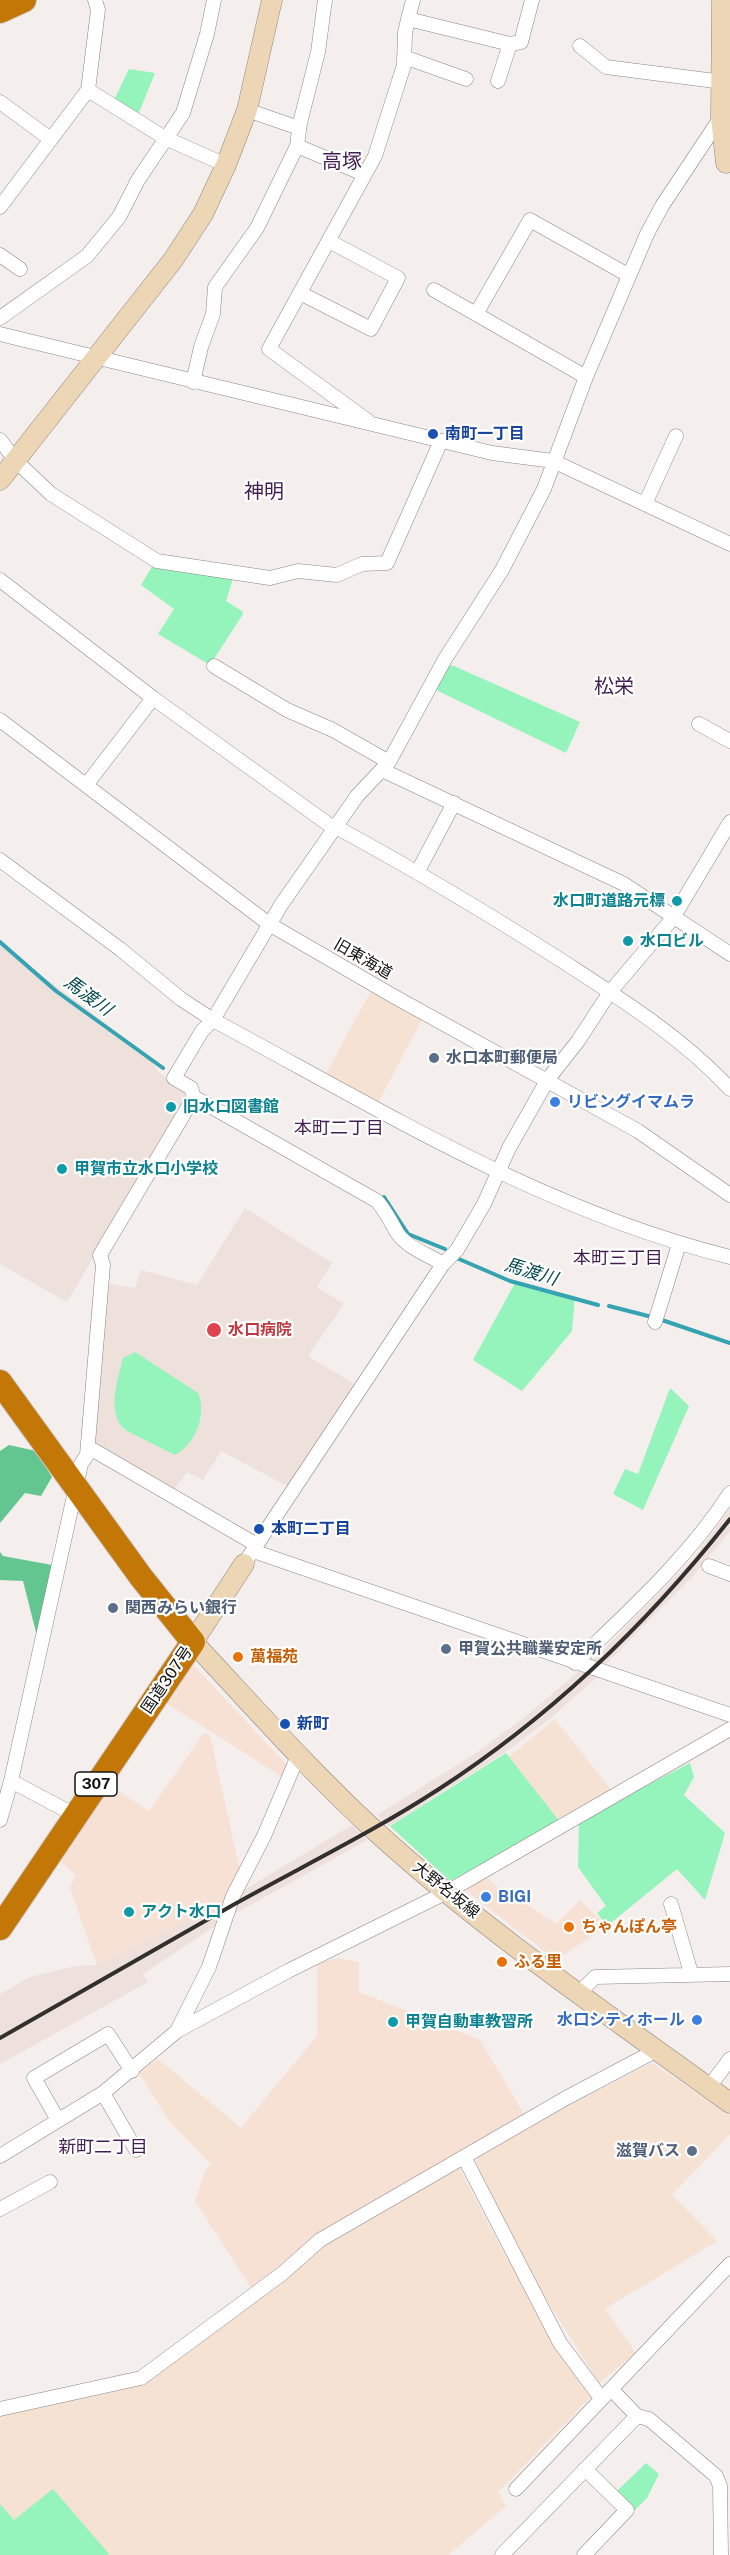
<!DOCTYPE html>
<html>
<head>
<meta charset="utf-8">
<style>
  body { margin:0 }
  canvas { display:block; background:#f4eeec }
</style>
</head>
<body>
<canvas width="730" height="2555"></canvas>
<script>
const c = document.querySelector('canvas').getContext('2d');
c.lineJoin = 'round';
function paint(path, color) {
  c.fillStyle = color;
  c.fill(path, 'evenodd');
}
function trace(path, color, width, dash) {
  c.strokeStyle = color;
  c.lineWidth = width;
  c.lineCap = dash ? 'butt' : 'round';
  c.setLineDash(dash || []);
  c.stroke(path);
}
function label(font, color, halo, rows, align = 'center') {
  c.font = font + ' "Public Sans","Noto Sans JP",sans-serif';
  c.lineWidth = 4.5;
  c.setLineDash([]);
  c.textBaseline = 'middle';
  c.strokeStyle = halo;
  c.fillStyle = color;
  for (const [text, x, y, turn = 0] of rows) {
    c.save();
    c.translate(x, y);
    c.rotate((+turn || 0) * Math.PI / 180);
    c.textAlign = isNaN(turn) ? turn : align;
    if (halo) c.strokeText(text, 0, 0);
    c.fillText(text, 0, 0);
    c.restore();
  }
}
paint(new Path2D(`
  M193,1665L288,1766L282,1777L160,1699L185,1668Z
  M204,1733L210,1735L241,1875L231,1898L97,1965L70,1888L76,1875L54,1856L106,1783L149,1811Z
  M485,1875L503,1893L506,1890L556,1924L580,1900L607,1926L556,1960L465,1890Z
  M338,1958L359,1962V1992L480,2040L525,2116L320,2234L251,2288L195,2201L205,2171L317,2036V1963Z`), '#f7e1d4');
paint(new Path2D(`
  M376,990L423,1017L378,1103L324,1077L371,991Z
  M555,1719L613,1792L560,1822L509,1757Z
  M158,2059L241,2128L211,2164L170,2122L139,2073Z
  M652,2063L730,2115V2134L672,2195L717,2241L605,2309L636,2353L599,2383L538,2286L476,2165L477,2158L567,2106Z
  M458,2166L508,2261L512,2260L592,2396L498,2492L506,2506L448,2555H0V2415L123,2390L156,2375L235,2318L337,2234Z`), '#f5e2d2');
paint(new Path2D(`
  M0,944L150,1057L158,1072L184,1091L186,1102L67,1302L0,1264Z
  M245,1208L332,1263L317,1287L344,1304L308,1356L356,1385L289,1487L221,1451L203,1480L187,1472L175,1489L90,1442L106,1283L135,1288L141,1270L197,1285Z
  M730,1509V1531L694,1575L603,1667L590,1663L692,1560Z
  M579,1671L597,1677L551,1718L507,1751L389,1826L377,1815L476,1753L526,1716Z
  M352,1825L367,1840L224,1920L143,1974L148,1982L0,2064V1994L30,1977L75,1966L97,1965L231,1898Z`), '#eee1dc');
paint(new Path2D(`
  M129,69L155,73L138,115L114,100Z
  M153,565L234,575L226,601L242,611L243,614L210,665L158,634L174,609L141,585Z
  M446,665L454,666L580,722L566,753L434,689Z
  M515,1283L575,1296L572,1331L522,1391L473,1360Z
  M135,1352L198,1393C207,1415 196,1443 175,1455L127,1431C105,1416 118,1379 123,1358Z
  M670,1388L689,1406L643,1510L613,1494L625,1469L638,1474Z
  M506,1753L560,1822L450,1881L390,1826Z
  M690,1763L694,1777L684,1795L725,1833L705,1900L677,1869L607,1926L597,1913L606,1906L578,1867L579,1821Z
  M646,2463L659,2474L647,2498L634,2511L615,2493Z
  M53,2489L109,2554L108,2555H0V2504L14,2520Z`), '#94f4bc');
paint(new Path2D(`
  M9,1445L36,1451L52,1477L41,1496L25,1493L0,1523V1451Z
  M0,1552L3,1556L52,1565L37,1636L23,1581L0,1580Z`), '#63c58f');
trace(new Path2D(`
  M0,942L56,991L163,1068
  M384,1197L408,1234L445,1249
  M459,1259L510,1281L598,1305
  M609,1306L652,1317
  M659,1319L730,1343`), '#35a3b1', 4);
const street = new Path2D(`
  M408,19L413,0
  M510,44L521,42L532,0
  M580,46L606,67L723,82
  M404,57L466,79
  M88,90L165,138L226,165
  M0,102L49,138
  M247,110L299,128
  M297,146L364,174
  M0,207L88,90L98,10L95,0
  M0,255L20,269
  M434,290L586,377
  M300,293L371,329L398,278L329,241
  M476,314L530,220L628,275
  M0,318L87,256L119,217L138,180L183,113L207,34L214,0
  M0,334L492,453L553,461L730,544
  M193,382L201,347L213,314L215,287L257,228L297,146L300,123L318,52L325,0
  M368,421L269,349L375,156L404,65L405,33L408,19L510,44L498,81
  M0,440L16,461L51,494L157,561L270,578L298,571L337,575L362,564L387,563L441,441
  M645,504L676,436
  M0,580L153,698L335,829
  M214,666L287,710L333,730L389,762
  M0,720L269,924L395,997L638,1131L730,1195
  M699,724L730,741
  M382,770L624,884L730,954
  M87,784L153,698
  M336,827C415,870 492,916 567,964C624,1001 684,1039 730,1089
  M0,860L120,949L181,999L213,1020C383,1111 542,1210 730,1257
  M418,871L454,803
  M194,1097L377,1201C386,1211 391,1223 398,1234C408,1248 429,1255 443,1264
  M655,1322L679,1244
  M88,1447L257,1545
  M253,1551L730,1715
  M244,1564L443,1264L457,1250L484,1204L509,1148L548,1079L578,1041L610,992L673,918L730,822
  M709,1566L730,1574
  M575,1663C630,1610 688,1558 730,1493
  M11,1781L75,1815
  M0,1820L11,1781L81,1464L87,1455L103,1265L100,1255L194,1097L191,1088L174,1078L202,1031L213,1020L281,905L357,796L389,762L445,659L502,570L544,489L586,377L647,234L662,206L721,117
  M671,1904L691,1973
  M579,1993L595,1977L730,1974
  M177,2031L209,1967L233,1896L264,1836L298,1756
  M709,2087L730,2059
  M103,2093L136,2150
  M58,2120L34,2078L108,2034L132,2071
  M0,2156L103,2093L177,2031L288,1971L447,1892L730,1729
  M464,2157L560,2343L601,2398
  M0,2209L50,2182
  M611,2389L637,2416
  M0,2409L141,2378L283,2273L320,2240L566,2098L657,2050
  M516,2489L730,2264
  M502,2555L637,2416L649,2419L716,2476L720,2486L721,2555
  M584,2555L627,2510L585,2469`);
const secondary = new Path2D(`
  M722,0L721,117L726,163
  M0,480L173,260L203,214L226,165L247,110L272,0
  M244,1564L193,1642C252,1705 309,1770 373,1829C483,1930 609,2015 730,2103`);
const highway = new Path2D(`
  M0,11L24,0
  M0,1382L141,1577L193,1642L0,1928`);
trace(street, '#8b8684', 15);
trace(secondary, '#8b8684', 21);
trace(highway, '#cbcbcb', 26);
trace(street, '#fff', 14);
trace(secondary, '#edd6b5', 20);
trace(highway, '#c27707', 24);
trace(new Path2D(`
  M0,2038C78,1994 155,1949 233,1905C301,1867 373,1832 439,1789C550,1717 648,1623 730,1519`), '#31302f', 4);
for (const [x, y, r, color] of [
  [433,434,6,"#1a4fb4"],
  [677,901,6,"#0f9aa8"],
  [628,941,6,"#0f9aa8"],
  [434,1058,6,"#5c6f8a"],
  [555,1102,6,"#3f7fe0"],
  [171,1107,6,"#0f9aa8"],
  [62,1169,6,"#0f9aa8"],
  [214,1330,8,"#e0444e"],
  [259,1529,6,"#1a4fb4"],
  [113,1608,6,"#5c6f8a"],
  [446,1649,6,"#5c6f8a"],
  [238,1657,6,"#e8710a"],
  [285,1724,6,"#1a4fb4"],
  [486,1897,6,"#3f7fe0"],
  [129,1912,6,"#0f9aa8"],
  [569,1927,6,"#e8710a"],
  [502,1962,6,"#e8710a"],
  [697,2020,6,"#3f7fe0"],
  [393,2022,6,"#0f9aa8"],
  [692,2151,6,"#5c6f8a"]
]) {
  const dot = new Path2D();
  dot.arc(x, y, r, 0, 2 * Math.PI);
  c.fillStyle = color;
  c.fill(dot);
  trace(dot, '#fff', 2);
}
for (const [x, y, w] of [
  [96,1784,42]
]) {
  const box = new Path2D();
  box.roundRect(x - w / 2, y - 12, w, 24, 4.5);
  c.fillStyle = '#fff';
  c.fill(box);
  trace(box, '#141312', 1.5);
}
label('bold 15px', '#141312', null, [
  ["307",96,1784]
]);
label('bold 16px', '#164399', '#fff', [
  ["南町一丁目",445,434],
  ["本町二丁目",271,1529],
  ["新町",297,1724]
], 'left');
label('bold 16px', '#0d838f', '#fff', [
  ["水口町道路元標",665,901,"right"],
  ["水口ビル",640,941],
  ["旧水口図書館",183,1107],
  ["甲賀市立水口小学校",74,1169],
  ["アクト水口",141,1912],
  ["甲賀自動車教習所",405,2022]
], 'left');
label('16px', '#141312', '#fff', [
  ["旧東海道",363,959,30],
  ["国道307号",167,1680,-56],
  ["大野名坂線",446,1890,39]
]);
label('bold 16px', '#4e5e75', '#fff', [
  ["水口本町郵便局",446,1058],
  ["関西みらい銀行",125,1608],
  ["甲賀公共職業安定所",458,1649],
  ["滋賀バス",680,2151,"right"]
], 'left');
label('bold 16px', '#366cbe', '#fff', [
  ["リビングイマムラ",567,1102],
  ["BIGI",498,1897],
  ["水口シティホール",685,2020,"right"]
], 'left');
label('bold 16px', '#be3a42', '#fff', [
  ["水口病院",228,1330]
], 'left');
label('bold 16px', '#c56008', '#fff', [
  ["萬福苑",250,1657],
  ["ちゃんぽん亭",581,1927],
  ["ふる里",514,1962]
], 'left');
label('italic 18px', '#054850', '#fff', [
  ["馬渡川",88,996,36],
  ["馬渡川",531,1272,17]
]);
label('18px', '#441d53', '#fff', [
  ["本町二丁目",339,1128],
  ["本町三丁目",618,1258],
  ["新町二丁目",103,2147]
]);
label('20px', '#441d53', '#fff', [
  ["高塚",342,162],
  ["神明",264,492],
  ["松栄",614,687]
]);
</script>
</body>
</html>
